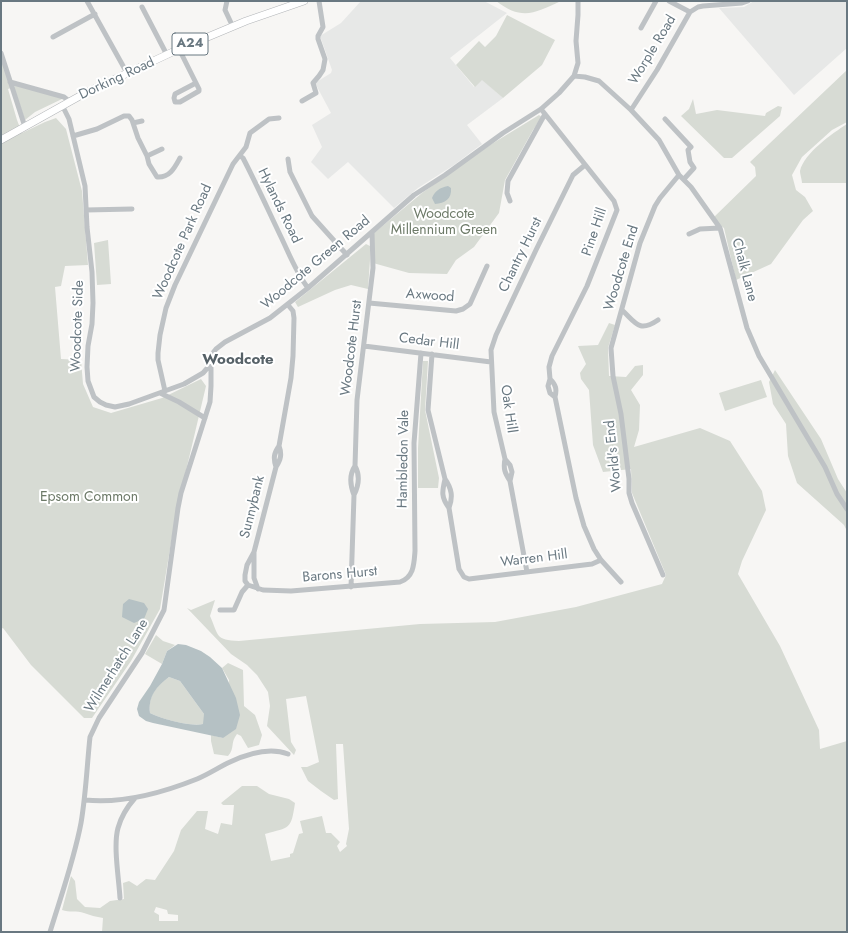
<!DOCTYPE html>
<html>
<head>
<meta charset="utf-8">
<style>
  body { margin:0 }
  #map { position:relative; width:848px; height:933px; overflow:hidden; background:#f7f6f4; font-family:Jost,sans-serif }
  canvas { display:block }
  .frame { position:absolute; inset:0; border:2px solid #697881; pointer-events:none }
</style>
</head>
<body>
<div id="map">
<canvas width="848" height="933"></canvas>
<div class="frame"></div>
</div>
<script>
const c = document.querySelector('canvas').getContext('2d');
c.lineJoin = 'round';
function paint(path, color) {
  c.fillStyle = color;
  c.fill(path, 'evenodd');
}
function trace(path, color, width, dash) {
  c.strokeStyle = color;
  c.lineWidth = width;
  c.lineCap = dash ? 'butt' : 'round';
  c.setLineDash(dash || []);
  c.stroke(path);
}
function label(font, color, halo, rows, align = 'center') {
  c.font = font + ' Jost,sans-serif';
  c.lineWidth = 4;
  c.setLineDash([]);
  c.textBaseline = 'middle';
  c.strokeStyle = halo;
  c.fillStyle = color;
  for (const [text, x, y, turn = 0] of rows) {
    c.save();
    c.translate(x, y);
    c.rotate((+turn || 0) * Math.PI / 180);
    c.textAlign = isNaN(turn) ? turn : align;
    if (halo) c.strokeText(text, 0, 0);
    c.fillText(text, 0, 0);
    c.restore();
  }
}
paint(new Path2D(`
  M361,1H484L507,13L450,58L474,87L482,79L503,98L467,125L482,144L454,165L418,188L394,208L348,162L328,179L311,162L322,147L312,125L331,113L315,83L331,73L332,70L320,36L341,23Z
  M754,1H847V48L794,95L719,8L744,7Z`), '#e7e8e7');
paint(new Path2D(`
  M496,1H561C535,13 522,21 496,1Z
  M507,15L555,40L542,65L503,98L482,80L475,87L456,65L479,41L485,47L496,36Z
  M1,59L11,88L8,89L17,120L22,133L45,122L56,118L66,129L82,191L88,265L65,266L61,286L55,287L61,359L81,360L83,384L93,407L111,413L162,398L201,379L206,386L176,513L160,609L131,661L92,718H84L31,665L3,628L1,629Z
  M847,70V122L832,130L802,157L792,175L796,190L805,197L813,211L803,220L771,264L736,280L724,228L712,219L756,176L755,167L750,162Z
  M15,85L62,98V99L35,112L25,120L14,87Z
  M693,99L696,114L717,110L765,116L766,113L778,106L782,107L780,116L732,158H724L681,116L689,109Z
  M539,115L542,117L533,130L505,180L499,213L474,247L456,260L447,274L409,273L373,263L374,233L422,193L490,145Z
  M847,124V183H802C802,180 800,174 800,171C804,153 833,133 847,124Z
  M108,240L111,284L97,285L94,243Z
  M366,244L370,246V260L368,289L351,285L335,290L298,307L295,302Z
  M609,323L615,325L608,348L609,376L626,377L635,366L643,365V375L631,390L640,405L639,430L634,447L700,428L730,441L762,491L766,510L742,561L738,574L780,646L819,730L820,749L847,741V932H102L103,918C96,917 90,915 84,913C77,910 69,913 62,910L71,876L75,881L77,899L85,907L100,908L110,901L124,899L123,883L129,881L137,886L146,879L155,880L174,851L181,830L197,811H208L205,829L218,834L221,823L232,825L234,805H223L221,803L242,786H257L269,794L289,799L295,803C291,830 290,827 265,834L271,861L290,857V854L293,853L299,834L303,833L300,821L322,816L326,833H331L340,842L337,846L340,852L347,846L346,844L349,829L343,744H336L338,799L334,800L321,791L308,781L301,767H307L319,762L306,696L286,699L291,742L296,750L294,755L267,726L270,706L268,692L257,675L247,665L231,654L187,608L191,610L215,600L210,616C219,636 215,640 239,641L420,624L495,622L576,607L662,584L666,575L632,493L631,469L603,472L593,445L589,390L581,379L580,373L586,364L578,346L598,345ZM156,907L167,910L168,914L178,915V921H159V915L154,912Z
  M423,361H428L425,410L439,478L438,488H418V448Z
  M775,370L821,439L838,479L847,493V531L844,525L797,483L788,456L786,424L773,404L769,382Z
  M761,380L767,397L725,411L719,393Z
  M156,635L163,641L175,645L167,651L162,664L145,654Z
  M228,663L243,670L244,706L255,715L262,735L259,745L248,748L241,736L237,734C230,743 235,748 228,756L214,754L211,741V735L223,738L229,680L222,668Z
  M169,677L180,681L204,714V724C190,727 162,719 150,713C148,696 156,686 169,677Z`), '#d7dbd4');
paint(new Path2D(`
  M448,186L451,188C452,199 445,203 435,204L432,198C435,191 439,188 448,186Z
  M129,599L144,603L148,609L144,619L134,623L122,617L123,604Z
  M178,644L186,645L201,651L210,657L222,668L236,698L240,715L236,729L223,738L153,723L146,721L139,716L137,709L139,702L150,686L162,664L167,651ZM169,677L180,681L204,714L203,724C191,727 162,719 150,713C148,696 157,686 169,677Z`), '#b5c1c4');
const highway = new Path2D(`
  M1,140L87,92L179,49L246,21L304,1`);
trace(highway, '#b2b5b8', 8);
trace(new Path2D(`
  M87,1L127,73
  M227,1L225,10L233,27
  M669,1L690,12
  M142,7L167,55
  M641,28L656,1
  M53,37L95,14
  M179,49L199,89V91L180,102H175L174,98L175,94L196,83
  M1,53L25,127
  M574,76L585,77L599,81L631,110L659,140L679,175L691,187L720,228L747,328L759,356L825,467L837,494L847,509
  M10,82L64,97L69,101
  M302,101L316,93L313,83L319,76L323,70L325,59L318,39V36L323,27L319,1
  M62,105L69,119L85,186L87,227L92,272L93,303L92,324L88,346L87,367L88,381L94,397L100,402L106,405L115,407L129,404L184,384L203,373L210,365
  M541,109L614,201L617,210L587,286L552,356L549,367L550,379L548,386L550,393L555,397
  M631,110L657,70L690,12L698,7L703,6L742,3L748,1
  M665,119L691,147L688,150L690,162L694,168L684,179
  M133,123L142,121
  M73,136L97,129L124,116H129L132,120L138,138L147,156
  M162,149L147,156L149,164L157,177C170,178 175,167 180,158
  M240,156L243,158C257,185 269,212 282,239C290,256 297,274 308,288
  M288,159L290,172L312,216L347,255
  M510,201L507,193L508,181L545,114
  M86,210L132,209
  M689,234L700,229L720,228
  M369,303L456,311L463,309L470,304L487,266
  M622,310C636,323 639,333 658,320
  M364,346L491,362
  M432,354L428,410L445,479C452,489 453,497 449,508L459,569L464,577L469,579L592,564L601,560
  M550,379C556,385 557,389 555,397L576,498L584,526L594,549L601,560L621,582
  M165,391L158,360V353L160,335L166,308L175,285L233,164L246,147L250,133L269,119L279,118
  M160,393L179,402L205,418
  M505,459C503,469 505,473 510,481
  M276,467C273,458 274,453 279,446L291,378L293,356L294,318L293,311L288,305
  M445,479C442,492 441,497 449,508
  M354,495C359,485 360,475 355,466
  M254,552L247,565L245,575V581L248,585L263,590L291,591L400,582C414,577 414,564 415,551L414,443L421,353
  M527,572L510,481L512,472L510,465L505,459L494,412L491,350L496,335L536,250L573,175L585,165
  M663,575L632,503L629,493V479L621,414L613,376L611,348L640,243L655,206L660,198L679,175
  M351,587L354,495C350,485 349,475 355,466L357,400L373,268L372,232
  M258,589L254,578V552L276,467C281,459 282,454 279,446
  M220,610H234L242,592L248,585
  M85,800C123,804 162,793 197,779C209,774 219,767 230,762C247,754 270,747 288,754
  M120,898C119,879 113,846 118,828C121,817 127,807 135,798
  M50,932C61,896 74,860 81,823C86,794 87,765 90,737L99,718L142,653L164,610L178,508L181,493L210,402L211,386V359L212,354L216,349L225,342L270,318L308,288L414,195L445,175L503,133L541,109L559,93L574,76L578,63L576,41L578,15V1`), '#bec2c5', 5);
trace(highway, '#fff', 7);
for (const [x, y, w] of [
  [190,44,36]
]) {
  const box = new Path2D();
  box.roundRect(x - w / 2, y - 11, w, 22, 3);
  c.fillStyle = '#fff';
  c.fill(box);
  trace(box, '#697881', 1);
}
label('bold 13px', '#697881', null, [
  ["A24",190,44]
]);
label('14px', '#697881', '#fff', [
  ["Worple Road",653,50,-59],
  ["Dorking Road",117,79,-25],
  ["Hylands Road",279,206,64],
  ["Pine Hill",595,232,-71],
  ["Woodcote Park Road",183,242,-66],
  ["Chantry Hurst",521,255,-64],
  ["Woodcote Green Road",316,263,-40],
  ["Woodcote End",622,268,-73],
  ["Chalk Lane",744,270,75],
  ["Axwood",430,296,4],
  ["Woodcote Side",78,326,-88],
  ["Cedar Hill",429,342,7],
  ["Woodcote Hurst",352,348,-83],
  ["Oak Hill",508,409,82],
  ["World's End",614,456,-96],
  ["Hambledon Vale",404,459,-89],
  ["Sunnybank",253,507,-76],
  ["Warren Hill",534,559,-7],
  ["Barons Hurst",340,575,-5],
  ["Wilmerhatch Lane",117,666,-58]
]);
label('14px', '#6c7967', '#fff', [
  ["Woodcote",444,215],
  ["Millennium Green",444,231],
  ["Epsom Common",89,498]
]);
label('bold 15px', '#566167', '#fff', [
  ["Woodcote",238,360]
]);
</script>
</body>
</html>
